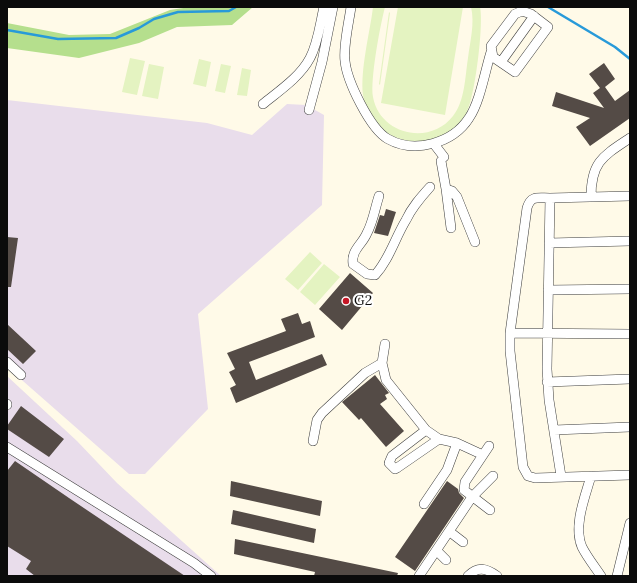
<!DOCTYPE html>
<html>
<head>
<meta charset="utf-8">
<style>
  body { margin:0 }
  #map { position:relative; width:637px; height:583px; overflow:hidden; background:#fffae8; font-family:Lora,serif }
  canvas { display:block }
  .frame { position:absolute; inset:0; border:8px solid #0b0b0b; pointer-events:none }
</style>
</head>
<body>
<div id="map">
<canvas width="637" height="583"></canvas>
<div class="frame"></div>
</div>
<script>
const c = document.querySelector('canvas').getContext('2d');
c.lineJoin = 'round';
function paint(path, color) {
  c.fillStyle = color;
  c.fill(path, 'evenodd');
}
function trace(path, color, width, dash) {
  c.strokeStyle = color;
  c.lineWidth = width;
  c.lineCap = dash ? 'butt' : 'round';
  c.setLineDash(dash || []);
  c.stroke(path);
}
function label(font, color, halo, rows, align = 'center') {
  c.font = font + ' Lora,serif';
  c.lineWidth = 4;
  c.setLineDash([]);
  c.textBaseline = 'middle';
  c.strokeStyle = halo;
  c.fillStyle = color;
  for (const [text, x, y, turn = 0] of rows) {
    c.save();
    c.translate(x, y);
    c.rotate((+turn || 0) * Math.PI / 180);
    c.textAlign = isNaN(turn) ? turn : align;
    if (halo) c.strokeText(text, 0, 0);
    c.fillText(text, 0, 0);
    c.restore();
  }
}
paint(new Path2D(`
  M7,100L207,123L252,135L287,104L306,105L324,115L322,205L198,314L208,409L145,474H129L7,367Z
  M7,376L77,441L117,483L221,576H7Z`), '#e9ddeb');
paint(new Path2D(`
  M190,7H253L232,25L177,27L139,43L79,58L7,48V23L69,35L110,34L170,10Z`), '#b5df8d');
paint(new Path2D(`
  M373,7H385C380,26 370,80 373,97C380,135 430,146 453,116C465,101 465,77 468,58C470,42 475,23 471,7H480C484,24 475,96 467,112C464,119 458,127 452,131C419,155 368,137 363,95C360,70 370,32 373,7Z
  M398,7H463L445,115L381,103Z
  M389,12L390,13L380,85L379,84Z
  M130,58L145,61L137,95L122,92Z
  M199,59L211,62L206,87L193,84Z
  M149,64L164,67L158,99L142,96Z
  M221,64L231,66L225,93L215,91Z
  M242,68L251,70L247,96L237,95Z
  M310,252L322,263L298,290L285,279Z
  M324,264L340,277L315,305L300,292Z`), '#e4f3c1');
trace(new Path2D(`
  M548,7L615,47L630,59
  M7,30L58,39L116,38L139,28L154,19L178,12L229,11L236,7`), '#289ad9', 2.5);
paint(new Path2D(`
  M604,63L615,79L605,87L615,101L630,90V118L590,146L576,127L590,118L552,106L556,92L604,108L593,93L600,88L589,74Z
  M386,209L396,212L388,236L374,233L380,215L384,216Z
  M7,237L18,238L11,287H7Z
  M350,273L373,293L342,330L319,309Z
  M298,313L302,324L310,321L315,337L249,362L256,380L322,354L327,365L236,403L230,388L236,385L229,372L235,369L227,353L286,331L281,319Z
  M7,324L36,351L23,364L7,349Z
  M375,375L389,393L385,395L387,399L380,404L404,431L386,447L361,418L359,420L342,402Z
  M21,406L64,439L49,457L7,429V426Z
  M15,461L69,498L185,576H35L26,569L31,561L7,546V471Z
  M231,481L322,501L320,516L230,496Z
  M447,481L458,489L459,493L464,498L415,571L395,557Z
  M233,510L316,529L314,543L231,524Z
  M235,539L398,573L397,576H314L315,572L234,554Z`), '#544b46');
const minor = new Path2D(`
  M351,7C349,22 343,46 345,61C347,81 370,129 388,139C415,154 453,143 469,118C480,102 485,71 491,52
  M522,11L531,14L548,27L515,72L493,57L491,46L515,14Z
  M501,62L534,16
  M263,104C279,91 300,77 310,58C318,43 320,24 324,7
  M309,110L322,62L333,7
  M434,144L444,157
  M441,161L446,189
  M379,196C375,208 373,222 367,233C362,245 351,250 353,264L367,274L375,275C389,260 395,238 406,220C412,207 421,197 430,187
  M591,197C591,162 603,156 630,138
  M550,198C538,198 531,195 527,208L510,333V351L523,467L528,476L535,478L630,475
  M451,228L446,189L452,191L457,197L475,242
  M549,243L630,241
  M548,290L630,289
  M510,333L630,334
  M385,344L382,363L386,380L426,430L439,439L457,443L483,455
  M7,362L21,375
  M547,382L630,379
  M7,405V404
  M426,430L392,456L389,463L395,469L397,468L439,439
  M554,430L630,427
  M313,441L317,420L322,413L365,373L382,363
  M489,446L465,482L464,490L490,510
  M7,447L194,563L211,576
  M561,476L549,400L547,369L550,198L630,196
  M591,476C585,497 573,526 582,547C587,557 595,567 601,576
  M424,504L447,470L457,443
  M450,532L463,542
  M437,551L446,560
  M419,576L472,497L493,476
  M468,576C478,566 486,568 497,576
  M617,576L630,523`);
trace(minor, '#3e3e3e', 10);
trace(minor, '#fff', 9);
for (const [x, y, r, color] of [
  [346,301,4,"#c61726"]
]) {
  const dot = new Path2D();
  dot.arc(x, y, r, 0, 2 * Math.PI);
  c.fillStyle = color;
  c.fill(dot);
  trace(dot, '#fff', 1.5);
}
label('14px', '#0b0b0b', '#fff', [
  ["G2",354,301]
], 'left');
</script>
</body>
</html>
